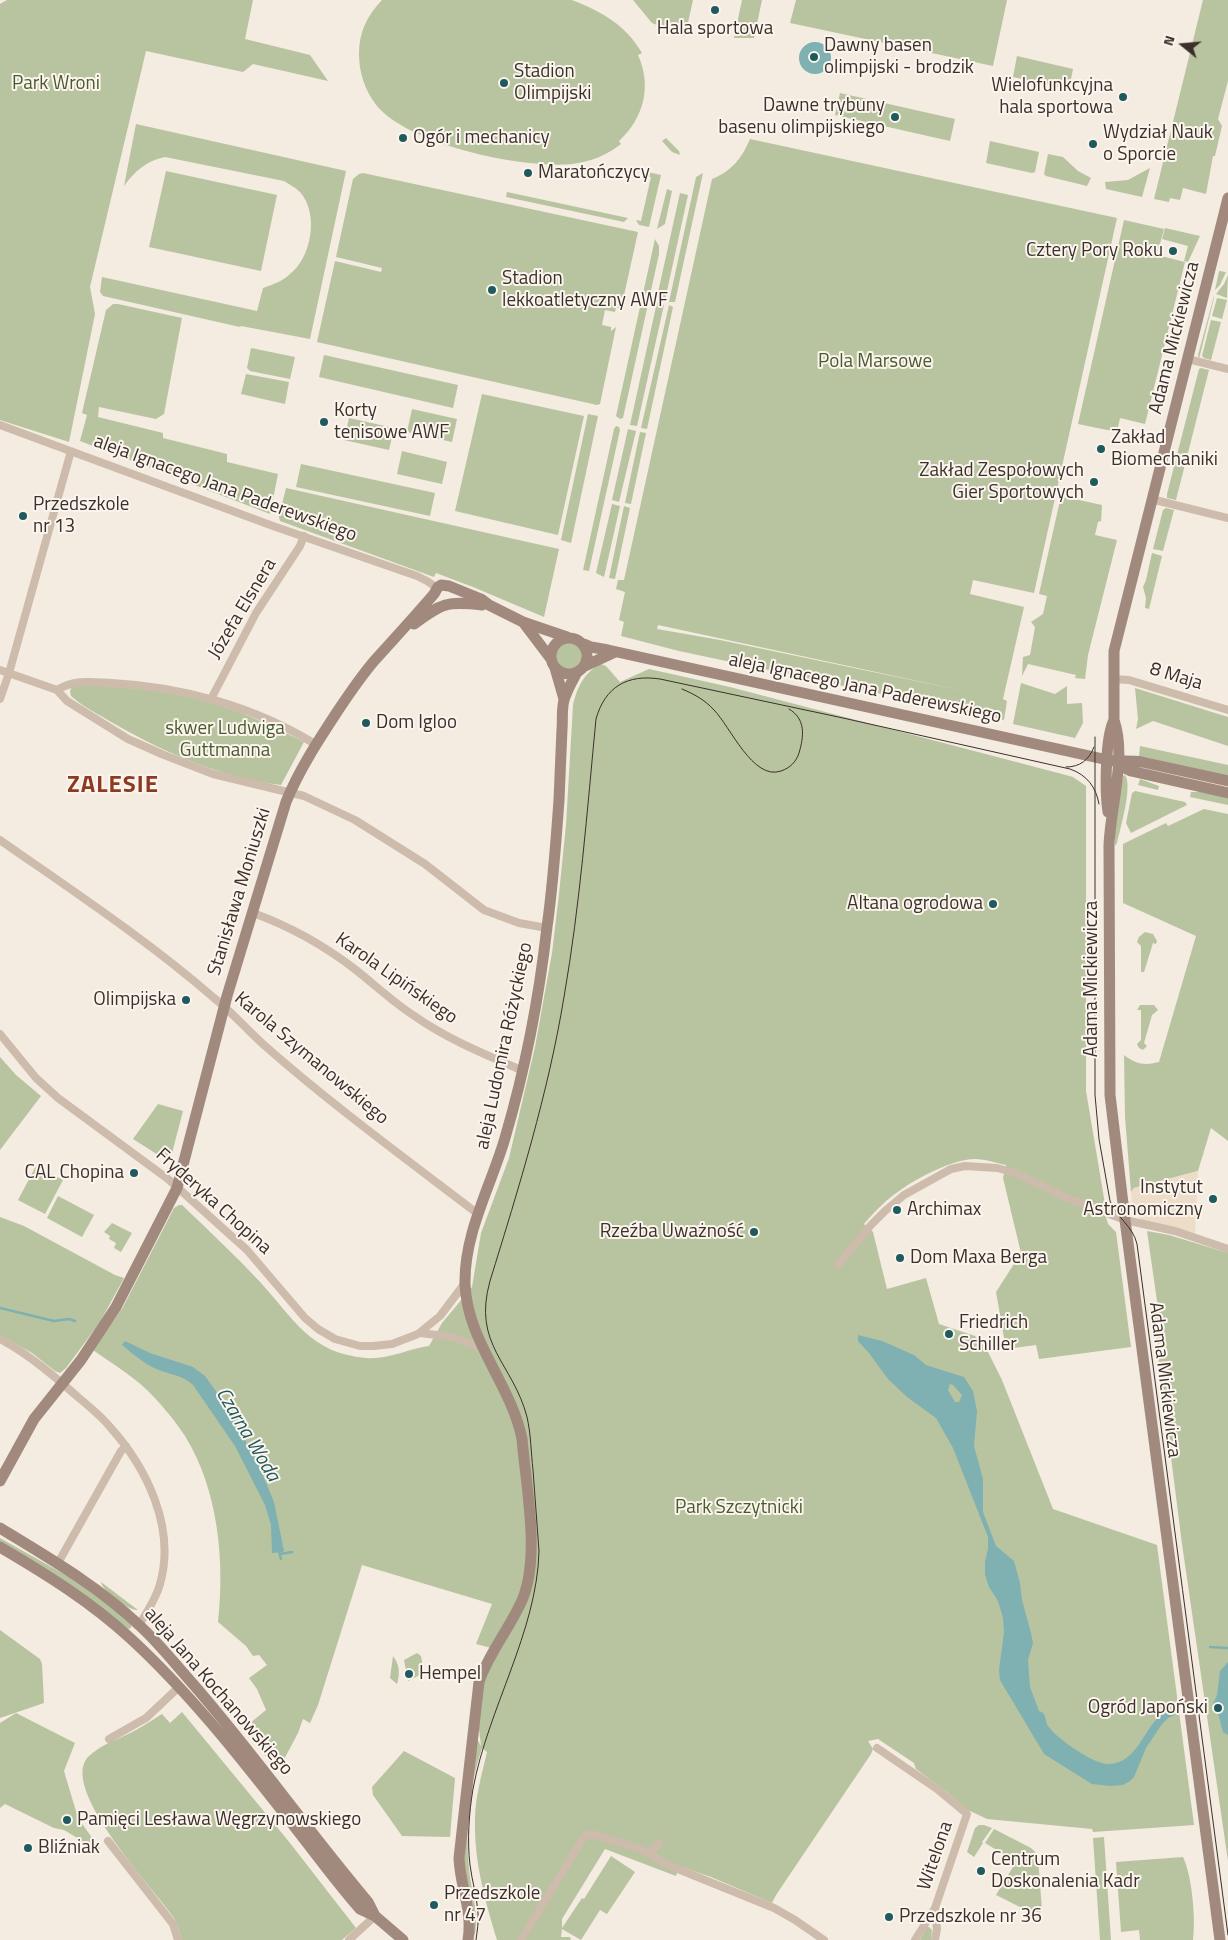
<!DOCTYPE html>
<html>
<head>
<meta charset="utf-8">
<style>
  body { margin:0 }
  #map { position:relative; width:1228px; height:1940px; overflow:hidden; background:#f4ebe1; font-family:"Titillium Web",sans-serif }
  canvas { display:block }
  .north { position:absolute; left:1158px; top:20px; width:50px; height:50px; -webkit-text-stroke:4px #fbf5ee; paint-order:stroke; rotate:287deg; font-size:14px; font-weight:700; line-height:20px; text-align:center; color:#3b302b }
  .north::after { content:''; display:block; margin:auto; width:18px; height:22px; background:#3b302b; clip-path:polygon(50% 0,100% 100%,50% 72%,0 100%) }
</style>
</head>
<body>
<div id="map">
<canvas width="1228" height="1940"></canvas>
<div class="north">N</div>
</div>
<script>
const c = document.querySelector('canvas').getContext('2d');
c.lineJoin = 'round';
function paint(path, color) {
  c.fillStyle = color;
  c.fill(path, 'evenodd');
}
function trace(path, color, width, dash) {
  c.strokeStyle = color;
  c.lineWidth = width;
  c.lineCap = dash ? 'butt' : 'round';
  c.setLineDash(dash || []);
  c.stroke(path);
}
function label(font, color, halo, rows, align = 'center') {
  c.font = font + ' "Titillium Web",sans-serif';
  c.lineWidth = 4;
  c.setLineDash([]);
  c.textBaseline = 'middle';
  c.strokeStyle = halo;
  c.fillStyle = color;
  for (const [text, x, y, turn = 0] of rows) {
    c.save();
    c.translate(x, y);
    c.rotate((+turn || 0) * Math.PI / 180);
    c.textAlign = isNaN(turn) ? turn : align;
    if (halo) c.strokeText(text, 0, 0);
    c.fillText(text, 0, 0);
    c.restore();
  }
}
paint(new Path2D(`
  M7,0H253L245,39L310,55L328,81L253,64L243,72L146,51L90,287L95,314L69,442L0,420V4Z
  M382,0H572C602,12 625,24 642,53L638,55C652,86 644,118 619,141L621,144C607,155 590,162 572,164C523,169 410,145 377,106C365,91 359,73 359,54C359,32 367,16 382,0Z
  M633,0H693L685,36L652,23Z
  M742,0H762L754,38H734Z
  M796,0H1007L993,66L790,23Z
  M1203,0H1228V81L1218,119L1222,126L1215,156H1213L1206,194L1183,188L1180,200L1170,198L1169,202L1154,199Z
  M1017,56L1073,69L1069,89L1013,77Z
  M840,93L955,119L950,141L835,115Z
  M136,124L346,171L310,339L241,326L240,327L103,296L100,292L102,277L257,311L263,288C272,285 283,281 290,274C312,257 319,213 300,192C296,188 289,184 284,181L165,157C146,161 135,171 124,186Z
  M666,138L679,151L680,155L672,152L662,141Z
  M750,139L1117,218L1034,593L973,580L970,594L1024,607L1003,699L1007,701L1004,720L679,651L621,636L624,622L619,620L625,592L616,589L618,580H624L712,179C732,171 742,158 750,139ZM658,625L964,691L720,640L657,629Z
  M990,141L1039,152L1035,172L1032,173L986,163Z
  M1048,154L1063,157L1078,171L1091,178L1087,186L1046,176L1044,174Z
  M1150,168L1142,197L1106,189L1105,182L1128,180Z
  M166,171L277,195L261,271L149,247Z
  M643,171L661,175L649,227L639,225L636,220L641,221L651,177L642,175Z
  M363,173L638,232L621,309L616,307L615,312L605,310L602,325L611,327V331L616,327L600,404L597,405L317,342L335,261L381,272L382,268L336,257L353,179L359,174Z
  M703,173L675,302H669L696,177Z
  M667,189L672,191L665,224L657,229Z
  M507,192L628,218L624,222L506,197Z
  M680,193L688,195L665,300H663L657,297Z
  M1124,220L1164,229L1157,255L1185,262L1145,424L1120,418L1117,432L1078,424Z
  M1165,228L1200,236L1188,262L1184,261L1188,246L1162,239Z
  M655,239L659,246V254L623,418L620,419L616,416Z
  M1219,271L1226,272L1220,285L1215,290Z
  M1228,275L1227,298L1216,294L1224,284Z
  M1214,296V298L1199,359L1198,355Z
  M1217,298L1227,300L1222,319L1212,316Z
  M657,302L664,305L637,426L630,425Z
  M113,304H118L182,318L164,414L156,419L99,407L98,417L163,433V438L227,454V462L278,474L270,514L80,441L87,415L82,413L106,310Z
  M669,305L673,307L647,429L641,428Z
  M1211,320L1221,322L1211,360L1204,358L1202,356Z
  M251,348L295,357L290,379L250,371L247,368Z
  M324,355L458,385L453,408L319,377Z
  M1201,368L1209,370L1176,500L1167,498V494L1199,369Z
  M246,374L289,382L285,404L241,394Z
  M482,394L584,416L558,535L455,511Z
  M412,409L457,419L452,442L407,432Z
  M588,414L598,416L571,543L561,540Z
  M349,418L394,428L389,450L344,440Z
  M616,426L619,427L620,430L589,571L583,570L614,429Z
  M628,429L636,431L619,502L612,500Z
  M640,432L646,433L631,504L625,503Z
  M402,451L447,462L442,484L397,474Z
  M301,464L435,493L430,516L296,487Z
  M286,488L559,549L544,617L473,587L436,573L434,577L280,521L279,517Z
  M1061,496L1102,505L1101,521L1098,522L1095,535L1117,540L1088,655L1085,679L1075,678L1076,675L1028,664L1022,676L1023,657L1030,655L1035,627L1031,622L1043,614L1047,596L1039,594Z
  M612,504L620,506L604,577L596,573Z
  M624,506L630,508L615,579L609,578Z
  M1166,508L1174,510L1163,551L1153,549L1163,510Z
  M1152,553L1162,556L1149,609L1145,608L1146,598L1143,587L1146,580Z
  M556 656a13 13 0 1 1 26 0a13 13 0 1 1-26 0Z
  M601,664L606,666L620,682L649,669L730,687L1062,774L1073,777L1086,786V1091L1105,1204L1103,1207L1108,1224L1116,1232L1131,1347L1039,1359L1036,1345L1006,1349L996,1292L1021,1253L1003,1178L1006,1165C996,1163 985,1159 975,1159C949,1159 901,1186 883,1204C876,1210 870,1217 864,1224L873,1232L887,1289L926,1278L939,1324L975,1336L986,1348L1002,1380L1053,1509L1157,1545L1194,1825L1093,1832L1092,1829L987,1819L966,1809L947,1792L916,1769L914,1763L878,1739L868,1741L873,1749L871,1754L776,1895L772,1903L711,1877L679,1866L676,1876L605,1849L562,1919V1928L582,1898L584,1899L611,1856L635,1872L607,1914L600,1910L581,1940L562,1929L561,1937H570L571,1940H497C485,1900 474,1862 475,1820C475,1797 482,1774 487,1752L482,1748C469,1787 465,1828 469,1869C471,1891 479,1912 475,1934H474V1913L466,1885L463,1853L476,1737L481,1746L478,1721L484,1679L499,1650L476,1644L492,1604L362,1565L318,1705L310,1723L303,1719L298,1733L280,1767L276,1770L244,1728L266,1710L257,1689L249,1678L267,1665L259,1655L253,1656L246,1646L218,1622C225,1560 218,1489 185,1436C174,1419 160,1403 146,1389C130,1374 111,1363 93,1350L123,1307L174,1208L179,1205H182C209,1231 236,1256 261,1283C295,1320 310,1353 366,1358C387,1360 408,1349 429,1346L442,1323L472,1287L481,1233L509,1158L535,1047L552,953L559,894L566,825L573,705C577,688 584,672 601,664Z
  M1021,683L1055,694L1067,686V704L1082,703L1083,723L1075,738L1013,724Z
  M86,685C124,687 164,690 201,700C237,709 271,725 304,742L281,785C220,778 159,750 106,719C94,712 81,705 71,696L70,691L72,687Z
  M1135,688L1228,717V746L1153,721L1136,729L1138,719Z
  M1140,746L1228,765V776L1139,756Z
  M1125,775C1133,786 1120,829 1117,843L1115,846V821L1123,776Z
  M1140,779L1159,786L1158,790L1138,785Z
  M1135,791L1185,802L1187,805L1131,833L1126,823L1132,793Z
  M1191,792H1201L1228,797V805L1190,797Z
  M1204,809L1228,814V1141L1211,1128L1198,1171L1134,1188L1131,1192L1125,1117L1124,1055C1136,1064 1144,1066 1159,1062L1196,936L1123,903V844L1166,823L1168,826Z
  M1145,932L1153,934L1157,941L1156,944L1153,943L1144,972H1141V946L1137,942L1139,937Z
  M1140,1005H1154L1158,1010L1152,1015L1144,1043L1147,1046L1143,1050L1139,1048L1137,1044L1141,1040V1010H1137Z
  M0,1057L16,1075L41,1096L0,1150Z
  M158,1104L183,1111L171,1157L166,1160L133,1139Z
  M36,1166L63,1180L45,1214L18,1200Z
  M58,1196L94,1215L82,1237L47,1218Z
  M0,1217L24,1226L115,1275L124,1278L100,1322L66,1368L60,1373L55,1371L32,1353L0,1335Z
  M112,1223L132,1233L121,1252L114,1248L116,1243L109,1239L110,1236L104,1232Z
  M1147,1231L1169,1235L1228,1253V1861L1182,1544L1154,1323L1158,1308Z
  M0,1538L71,1578L115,1610L131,1625V1628L128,1629L0,1543Z
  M101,1582L138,1610C129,1611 102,1591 101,1582Z
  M0,1630L40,1659L42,1664L44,1703L0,1718Z
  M417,1653L421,1656L424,1673L408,1681L404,1660Z
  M393,1656C400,1665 400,1674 397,1684L390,1678Z
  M182,1712L290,1843L356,1928L342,1940H182C180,1933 178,1925 174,1918C157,1892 56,1787 89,1756C99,1747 110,1742 122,1737C136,1731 149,1722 162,1714L170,1723Z
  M16,1713L75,1743L64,1771L78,1818L100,1849L91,1853L75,1845L79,1839L64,1830L54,1828L5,1804L0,1808V1723Z
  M404,1751L455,1778L450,1837L402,1836L373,1795L372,1787Z
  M979,1825H984L992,1828L982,1842L983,1843L974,1857L967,1852L975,1828Z
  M994,1829L1031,1848L1035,1852L1038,1858L1042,1910L1038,1916L996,1895L1016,1862L985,1843Z
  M1104,1837L1111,1940H1100L1093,1838Z
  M1183,1857C1192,1875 1196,1920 1193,1940H1140L1139,1930L1121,1932L1116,1862Z
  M927,1927H929L932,1930L931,1940H920Z`), '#b8c4a0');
paint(new Path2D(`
  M1198,1171L1195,1234L1141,1220L1132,1204L1131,1192L1134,1188Z`), '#ecdcc8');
paint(new Path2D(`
  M799 58a16 16 0 1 1 32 0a16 16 0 1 1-32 0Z
  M858,1335L882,1341L914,1355L926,1365L964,1377L973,1391L977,1411L974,1446L983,1479V1512L996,1546L1014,1561L1020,1583L1022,1600L1031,1633L1033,1643L1028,1660L1030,1687L1039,1711C1048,1714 1044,1720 1048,1726C1056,1738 1094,1765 1109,1764C1137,1763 1143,1730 1160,1716C1166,1711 1172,1710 1178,1709L1179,1713L1168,1718L1162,1724L1146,1748L1134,1777L1130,1781L1123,1785L1110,1786L1092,1784L1044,1754L1000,1680L999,1670L1004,1632L1003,1618L998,1601L989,1587L985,1575V1562L988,1548V1537L953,1448L936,1418L907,1397L888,1379L869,1353L858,1341ZM950,1384L953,1385L962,1395L959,1402H955L948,1390Z
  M125,1341L150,1353L193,1367L205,1376L226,1405L259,1466L274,1502L284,1551L283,1552L272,1553L271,1525L265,1505L235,1446L193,1385C184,1375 166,1374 154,1368C142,1362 132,1353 122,1345Z
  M1228,1662V1735L1223,1732C1220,1722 1219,1712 1213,1704L1217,1695L1220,1671Z`), '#7fb0b2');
trace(new Path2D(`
  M0,1308L54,1321L69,1319L75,1321
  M279,1551L281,1559
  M280,1554L292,1552
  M1210,1647L1228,1648`), '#7fb0b2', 2.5);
trace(new Path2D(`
  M1188,359L1228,369
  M0,425L273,526L417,576L427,581L437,588
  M1151,499L1228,518
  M0,670L57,690L67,701L128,739L164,755L213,774L304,796L355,820L425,864L484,910L519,923L547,928
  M1113,679L1129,680L1228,710
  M57,690C75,679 92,682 112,683C184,687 255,707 315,744
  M0,699L9,673L71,451
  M211,699L256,613L300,546L304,536
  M0,840C73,891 147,940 214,998C232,1012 247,1030 264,1045C332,1105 406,1159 478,1214
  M253,913C289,926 325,946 356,970C375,985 393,1002 413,1015C447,1039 484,1054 521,1070
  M0,1034L36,1078L58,1098L168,1179L247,1250L305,1318L318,1329L335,1339L360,1346H373L392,1344L418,1334L440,1316L465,1283
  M838,1265L871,1225L885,1211L904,1195L951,1169L965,1166L997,1168L1016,1173L1067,1198L1125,1220L1175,1231L1228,1249
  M420,1333L453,1337L483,1349
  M0,1339C30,1355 54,1376 79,1398C90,1407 101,1416 110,1427C147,1468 176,1528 160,1584C156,1599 147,1612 139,1625
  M58,1563L121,1451L126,1446
  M109,1739L146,1718L179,1687
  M877,1748L937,1789L967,1814L935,1908L937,1929L935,1940
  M108,1841L173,1924L178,1940
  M649,1853L659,1843
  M349,1940L375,1916
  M521,1940L582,1840L586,1835L593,1834L637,1848L649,1853L663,1863L774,1908L795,1920L824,1940
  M915,1940L935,1908`), '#cdbbac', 8);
trace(new Path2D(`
  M523,622L551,659
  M414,624C442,603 447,601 482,605
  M551 656a18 18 0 1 1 36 0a18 18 0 1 1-36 0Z
  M584,644L591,647L608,650L1108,760C1119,762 1130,760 1142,762L1228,781
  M585,666L615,652
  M555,668L564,699
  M1118,762L1121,766L1131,771L1228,793
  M1108,812C1105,793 1105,737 1114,720
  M0,1481L34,1419L81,1360L116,1307L177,1188L227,996L286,802C299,770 318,741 337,712C349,694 361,676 375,660C395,638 415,616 434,594L438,587L441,585L449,586L481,599L489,605L523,622L567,637
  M0,1528C49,1558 98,1586 139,1625C159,1643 175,1664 193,1684C254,1754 308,1831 368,1902L375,1916
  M0,1547C46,1574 91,1602 130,1638C192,1695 243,1761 294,1826C316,1854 337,1883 360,1909L375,1916L403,1940
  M468,1940C473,1910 460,1887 459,1858L479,1682C489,1652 511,1627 523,1598C540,1555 526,1486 522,1439C511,1384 467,1341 465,1284C464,1233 491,1186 505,1138C525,1070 539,998 547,927C553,885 556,842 559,800C560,776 561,753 562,729C563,719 561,706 565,697C568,688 573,680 577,672
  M1220,1940L1125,1220L1110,1095L1109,846C1110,808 1127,758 1114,720V651L1228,198`), '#a18a7d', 11);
trace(new Path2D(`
  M682,689C694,694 705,700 714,710C730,726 753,781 781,771C790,768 796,762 799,753C804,736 806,719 789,709
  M1095,737V1095L1099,1139L1110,1201C1116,1217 1133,1226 1137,1244L1228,1935
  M1066,767C1080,767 1089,760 1094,747
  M476,1940C477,1931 479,1922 478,1913C477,1897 472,1881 470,1865C467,1840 469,1813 473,1789C488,1708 537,1632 539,1551C537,1524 535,1497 533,1470C531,1453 531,1434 527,1417C513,1363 472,1345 490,1281C519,1187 548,1094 564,997C580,905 587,812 596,719C605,687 627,674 660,679L843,718L1070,769C1087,775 1096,787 1099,804`), '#3b302b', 1);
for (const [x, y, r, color] of [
  [715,10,5,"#1f5a5e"],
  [814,57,5,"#1f5a5e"],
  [504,83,5,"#1f5a5e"],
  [1123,97,5,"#1f5a5e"],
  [895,117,5,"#1f5a5e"],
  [403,138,5,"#1f5a5e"],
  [1093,144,5,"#1f5a5e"],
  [528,173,5,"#1f5a5e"],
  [1173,251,5,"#1f5a5e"],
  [492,290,5,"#1f5a5e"],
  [324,422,5,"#1f5a5e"],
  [1101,449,5,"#1f5a5e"],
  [1094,482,5,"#1f5a5e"],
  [23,516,5,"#1f5a5e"],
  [366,723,5,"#1f5a5e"],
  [993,904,5,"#1f5a5e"],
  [186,1000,5,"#1f5a5e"],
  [134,1173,5,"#1f5a5e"],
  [1213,1199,5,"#1f5a5e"],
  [897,1210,5,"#1f5a5e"],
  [754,1232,5,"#1f5a5e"],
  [900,1258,5,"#1f5a5e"],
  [949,1334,5,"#1f5a5e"],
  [409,1674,5,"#1f5a5e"],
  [1218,1708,5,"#1f5a5e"],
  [67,1820,5,"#1f5a5e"],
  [28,1848,5,"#1f5a5e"],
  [981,1871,5,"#1f5a5e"],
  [434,1905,5,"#1f5a5e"],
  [889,1917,5,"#1f5a5e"]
]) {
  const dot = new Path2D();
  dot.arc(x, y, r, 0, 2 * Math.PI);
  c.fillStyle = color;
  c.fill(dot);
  trace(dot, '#fbf5ee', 2);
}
label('19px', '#3b302b', '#fbf5ee', [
  ["Hala sportowa",715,29,"center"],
  ["Dawny basen",824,46],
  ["olimpijski - brodzik",824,68],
  ["Stadion",514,72],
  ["Olimpijski",514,94],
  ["Wielofunkcyjna",1113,86,"right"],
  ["hala sportowa",1113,108,"right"],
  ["Dawne trybuny",885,106,"right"],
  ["basenu olimpijskiego",885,128,"right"],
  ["Wydział Nauk",1103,133],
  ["o Sporcie",1103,155],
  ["Ogór i mechanicy",413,138],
  ["Maratończycy",538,173],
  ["Cztery Pory Roku",1163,251,"right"],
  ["Stadion",502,279],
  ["lekkoatletyczny AWF",502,301],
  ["Korty",334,411],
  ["tenisowe AWF",334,433],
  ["Zakład",1111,438],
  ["Biomechaniki",1111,460],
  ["Zakład Zespołowych",1084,471,"right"],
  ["Gier Sportowych",1084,493,"right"],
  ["Przedszkole",33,505],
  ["nr 13",33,527],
  ["Dom Igloo",376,723],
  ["Altana ogrodowa",983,904,"right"],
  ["Olimpijska",176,1000,"right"],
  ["CAL Chopina",124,1173,"right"],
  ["Instytut",1203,1188,"right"],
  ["Astronomiczny",1203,1210,"right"],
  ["Archimax",907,1210],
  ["Rzeźba Uważność",744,1232,"right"],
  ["Dom Maxa Berga",910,1258],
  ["Friedrich",959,1323],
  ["Schiller",959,1345],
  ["Hempel",419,1674],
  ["Ogród Japoński",1208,1708,"right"],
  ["Pamięci Lesława Węgrzynowskiego",77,1820],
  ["Bliźniak",38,1848],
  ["Centrum",991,1860],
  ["Doskonalenia Kadr",991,1882],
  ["Przedszkole",444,1894],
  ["nr 47",444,1916],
  ["Przedszkole nr 36",899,1917]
], 'left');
label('19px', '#4a5a2e', '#fbf5ee', [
  ["Park Wroni",56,84],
  ["Pola Marsowe",875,362],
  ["skwer Ludwiga",225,729],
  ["Guttmanna",225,751],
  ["Park Szczytnicki",739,1508]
]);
label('19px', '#3b302b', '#fbf5ee', [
  ["Adama Mickiewicza",1175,338,-76],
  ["aleja Ignacego Jana Paderewskiego",225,489,20],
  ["Józefa Elsnera",243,609,-59],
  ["8 Maja",1176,677,17],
  ["aleja Ignacego Jana Paderewskiego",865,689,12],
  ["Stanisława Moniuszki",240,892,-73],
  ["Karola Lipińskiego",396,979,35],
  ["Adama Mickiewicza",1092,979,-90],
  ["aleja Ludomira Różyckiego",505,1046,-78],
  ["Karola Szymanowskiego",311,1059,40],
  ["Fryderyka Chopina",213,1202,42],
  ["Adama Mickiewicza",1164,1380,83],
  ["aleja Jana Kochanowskiego",218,1692,49],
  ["Witelona",936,1856,-71]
]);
label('italic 20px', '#1f5a5e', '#fbf5ee', [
  ["Czarna Woda",247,1435,59]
]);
c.letterSpacing = '1px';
label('bold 24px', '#8c3b22', '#fbf5ee', [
  ["ZALESIE",113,786]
]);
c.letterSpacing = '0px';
</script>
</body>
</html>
